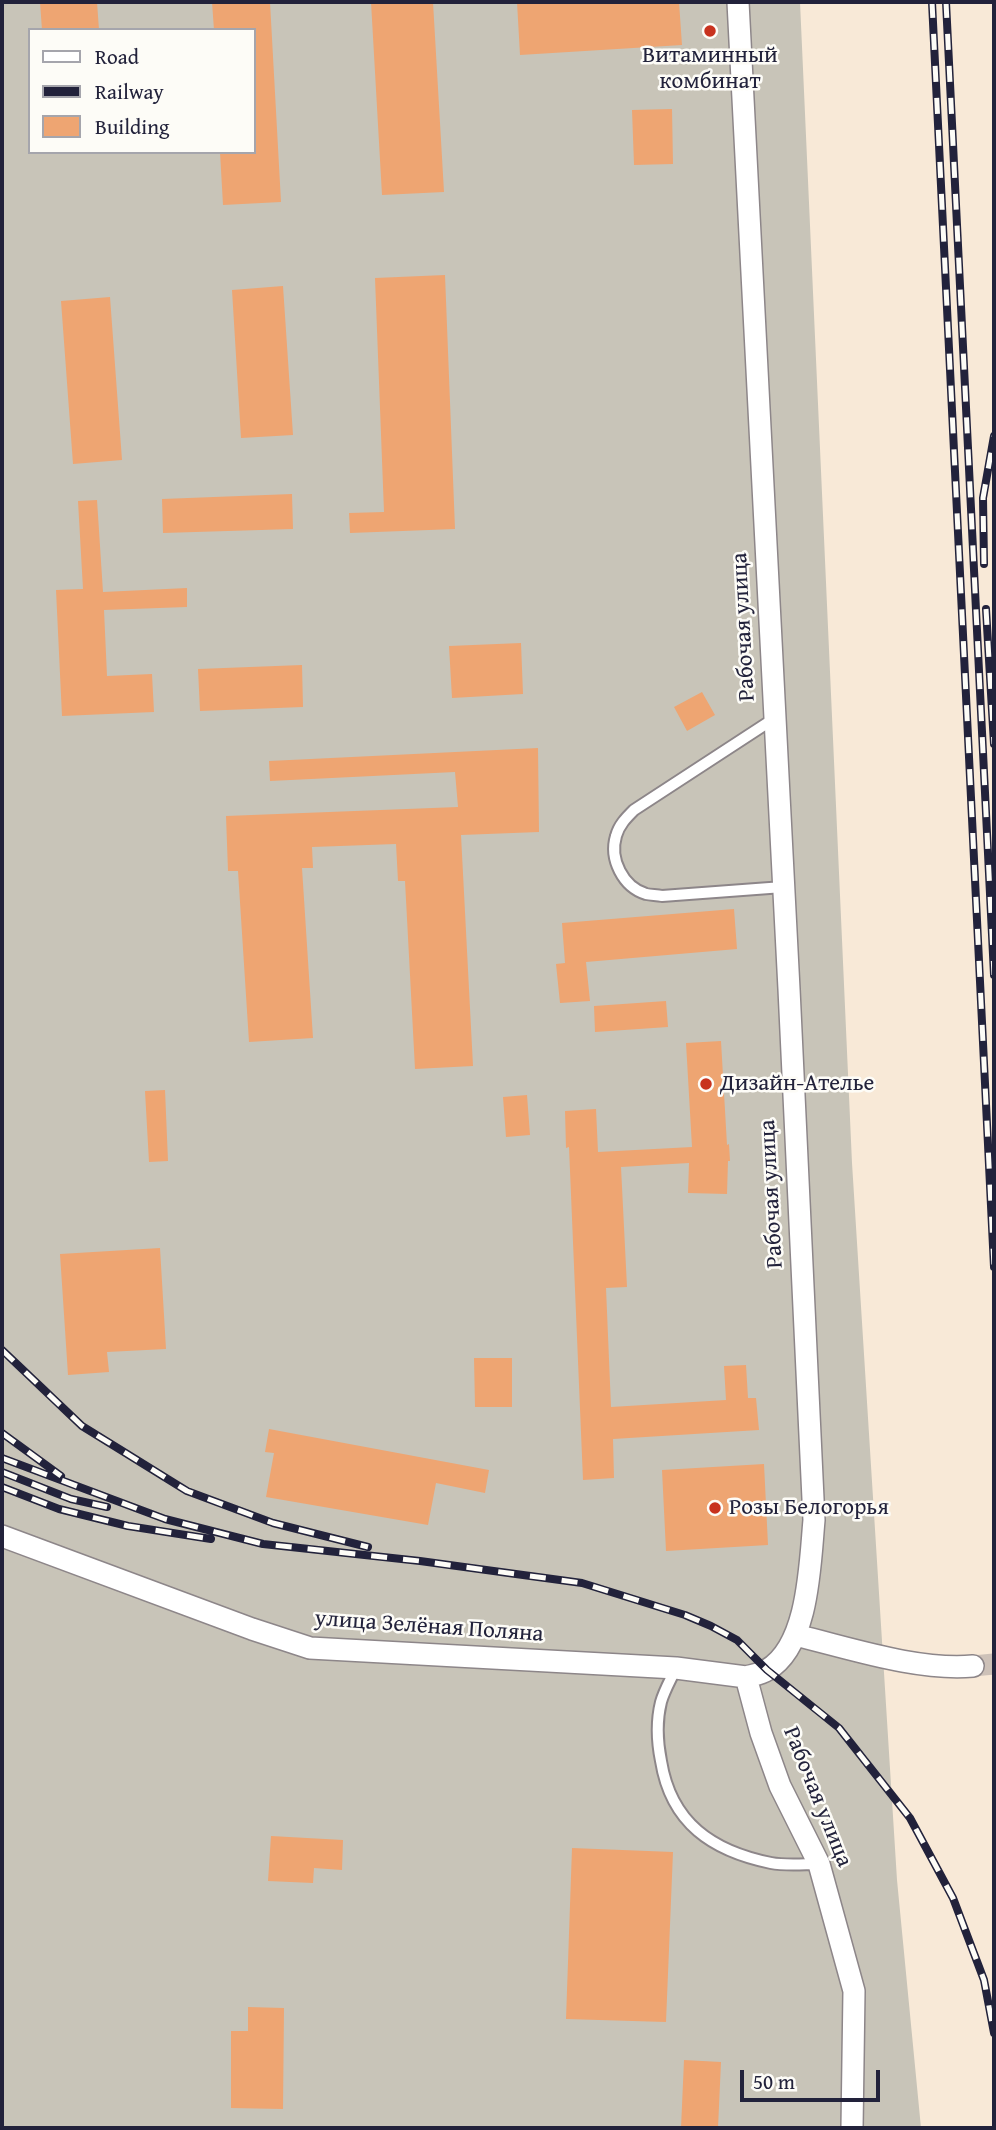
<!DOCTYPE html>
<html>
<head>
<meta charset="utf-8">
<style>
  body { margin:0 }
  #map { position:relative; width:996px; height:2130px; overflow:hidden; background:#f8e9d7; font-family:"Gentium Book Plus",serif }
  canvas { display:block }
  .frame { position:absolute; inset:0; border:4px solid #22223b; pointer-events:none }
  .legend { position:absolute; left:28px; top:28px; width:228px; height:126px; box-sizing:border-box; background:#fdfcf7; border:2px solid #a5a5ac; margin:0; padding:9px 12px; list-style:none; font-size:21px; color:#22223b }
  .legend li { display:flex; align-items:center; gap:14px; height:35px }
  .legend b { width:35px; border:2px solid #a5a5ac }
  .scale { position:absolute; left:740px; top:2070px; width:140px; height:32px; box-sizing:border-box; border:4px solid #22223b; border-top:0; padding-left:9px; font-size:21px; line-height:24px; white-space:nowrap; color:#22223b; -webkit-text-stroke:5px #fdfcf7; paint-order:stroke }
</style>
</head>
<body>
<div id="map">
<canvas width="996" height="2130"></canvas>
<div class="frame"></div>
<ul class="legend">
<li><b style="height:9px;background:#fff"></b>Road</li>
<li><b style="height:9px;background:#22223b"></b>Railway</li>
<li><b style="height:19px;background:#eea572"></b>Building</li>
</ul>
<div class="scale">50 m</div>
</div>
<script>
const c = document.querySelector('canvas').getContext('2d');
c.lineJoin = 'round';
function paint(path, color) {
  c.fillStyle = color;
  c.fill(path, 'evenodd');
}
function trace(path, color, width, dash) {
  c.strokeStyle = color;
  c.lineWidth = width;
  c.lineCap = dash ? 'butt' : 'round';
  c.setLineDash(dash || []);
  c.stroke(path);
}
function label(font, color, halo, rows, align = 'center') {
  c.font = font + ' "Gentium Book Plus",serif';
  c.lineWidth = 5;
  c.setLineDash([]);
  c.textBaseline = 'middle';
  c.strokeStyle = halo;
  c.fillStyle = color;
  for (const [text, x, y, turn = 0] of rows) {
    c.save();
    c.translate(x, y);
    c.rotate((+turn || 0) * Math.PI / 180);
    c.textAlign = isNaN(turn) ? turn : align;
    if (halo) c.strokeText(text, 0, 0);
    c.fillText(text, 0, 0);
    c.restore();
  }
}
paint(new Path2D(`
  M2,2H800L852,1163L897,1880L921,2128H2ZM30,30H254V152H30Z`), '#c8c4b8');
paint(new Path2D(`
  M40,2H97L99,30H42Z
  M212,2H270L281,202L223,205L220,152H254V30H214Z
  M371,2H433L444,192L382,195Z
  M517,2H679L682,45L520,55Z
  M672,109L673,164L634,165L632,110Z
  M445,275L455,529L350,533L349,513L384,512L375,278Z
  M283,286L293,435L241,438L232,290Z
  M110,297L122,460L73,464L61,301Z
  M292,494L293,529L163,533L162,499Z
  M97,500L103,592L187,588V607L104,610L107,676L152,674L154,712L62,716L56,590L83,589L78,501Z
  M521,643L523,694L452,698L449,646Z
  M302,665L303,707L200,711L198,669Z
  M702,692L715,715L687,731L674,707Z
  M538,748L539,832L461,835L473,1066L415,1069L405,881H398L396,844L312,847L313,868H302L313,1038L249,1042L238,871H228L226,816L458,807L455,772L270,781L269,761Z
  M734,909L737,949L586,962L590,1001L560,1003L556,964L565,963L562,923Z
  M666,1001L668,1027L595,1032L594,1006Z
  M721,1041L727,1145L729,1144L730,1161H728L727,1194L688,1193L689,1163L621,1167L627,1287L606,1288L611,1407L726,1400L724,1366L746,1365L748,1398H756L759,1430L613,1439L614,1478L583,1480L569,1147L566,1148L565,1111L596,1109L598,1152L692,1147L686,1043Z
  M165,1090L168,1161L149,1162L145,1091Z
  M527,1095L530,1135L506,1137L503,1097Z
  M160,1248L166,1349L107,1352L109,1372L68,1375L60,1254Z
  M474,1358H512V1407H475Z
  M269,1429L489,1470L485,1493L436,1483L428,1525L266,1497L274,1453L265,1452Z
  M764,1464L768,1545L666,1551L662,1470Z
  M271,1836L343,1840L342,1870L314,1868L313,1883L268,1881Z
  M572,1848L673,1852L666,2022L566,2019Z
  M248,2007L284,2008L283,2109L231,2108V2031H248Z
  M684,2060L721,2062L718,2128H681Z`), '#eea572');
trace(new Path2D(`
  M973,1666L994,1664`), '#cdc1b8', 21, [21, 10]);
const lane = new Path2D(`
  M775,718L634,810C626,818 619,825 616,836C609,859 623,887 646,894C651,895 657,895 662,896L783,887
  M676,1668C671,1679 664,1691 661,1702C656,1722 657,1741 661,1761C671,1823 712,1851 771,1863C786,1866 804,1864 819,1864`);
const street = new Path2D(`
  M738,2L789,989L814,1520C810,1563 809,1646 767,1670C761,1674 753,1675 746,1677L761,1733L780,1786L819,1864L854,1991L852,2128
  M2,1536L252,1629L310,1648L676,1668L746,1677
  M795,1635C850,1648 917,1671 973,1666`);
trace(lane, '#8d8689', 14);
trace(street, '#8d8689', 24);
trace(lane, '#fff', 10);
trace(street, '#fff', 21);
const rail = new Path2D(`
  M932,2L994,1267
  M946,2L994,975
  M984,564L983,498L994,436
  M986,609L994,744
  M2,1350L82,1426L187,1491L273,1523L368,1547
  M2,1433L61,1476
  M2,1458L165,1519L263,1544L420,1561L582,1583L685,1615L711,1626L737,1640L767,1670L839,1728L910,1818L953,1898L984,1980L994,2033
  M2,1472L71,1499L107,1507
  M2,1487L59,1509L128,1526L211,1539`);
trace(rail, '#22223b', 8);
trace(rail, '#fdfcf7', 5, [16]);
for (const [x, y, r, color] of [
  [710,31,7,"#c8321e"],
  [706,1084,7,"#c8321e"],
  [715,1508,7,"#c8321e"]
]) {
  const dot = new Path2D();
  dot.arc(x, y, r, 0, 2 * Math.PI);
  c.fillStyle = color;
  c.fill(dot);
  trace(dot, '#fdfcf7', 2.5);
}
label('23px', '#22223b', '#fdfcf7', [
  ["Витаминный",710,56,"center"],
  ["комбинат",710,82,"center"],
  ["Дизайн-Ателье",720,1084],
  ["Розы Белогорья",729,1508]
], 'left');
label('23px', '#22223b', '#fdfcf7', [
  ["Рабочая улица",744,627,-93],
  ["Рабочая улица",772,1194,-93],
  ["улица Зелёная Поляна",429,1627,4],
  ["Рабочая улица",817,1797,68]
]);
</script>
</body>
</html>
